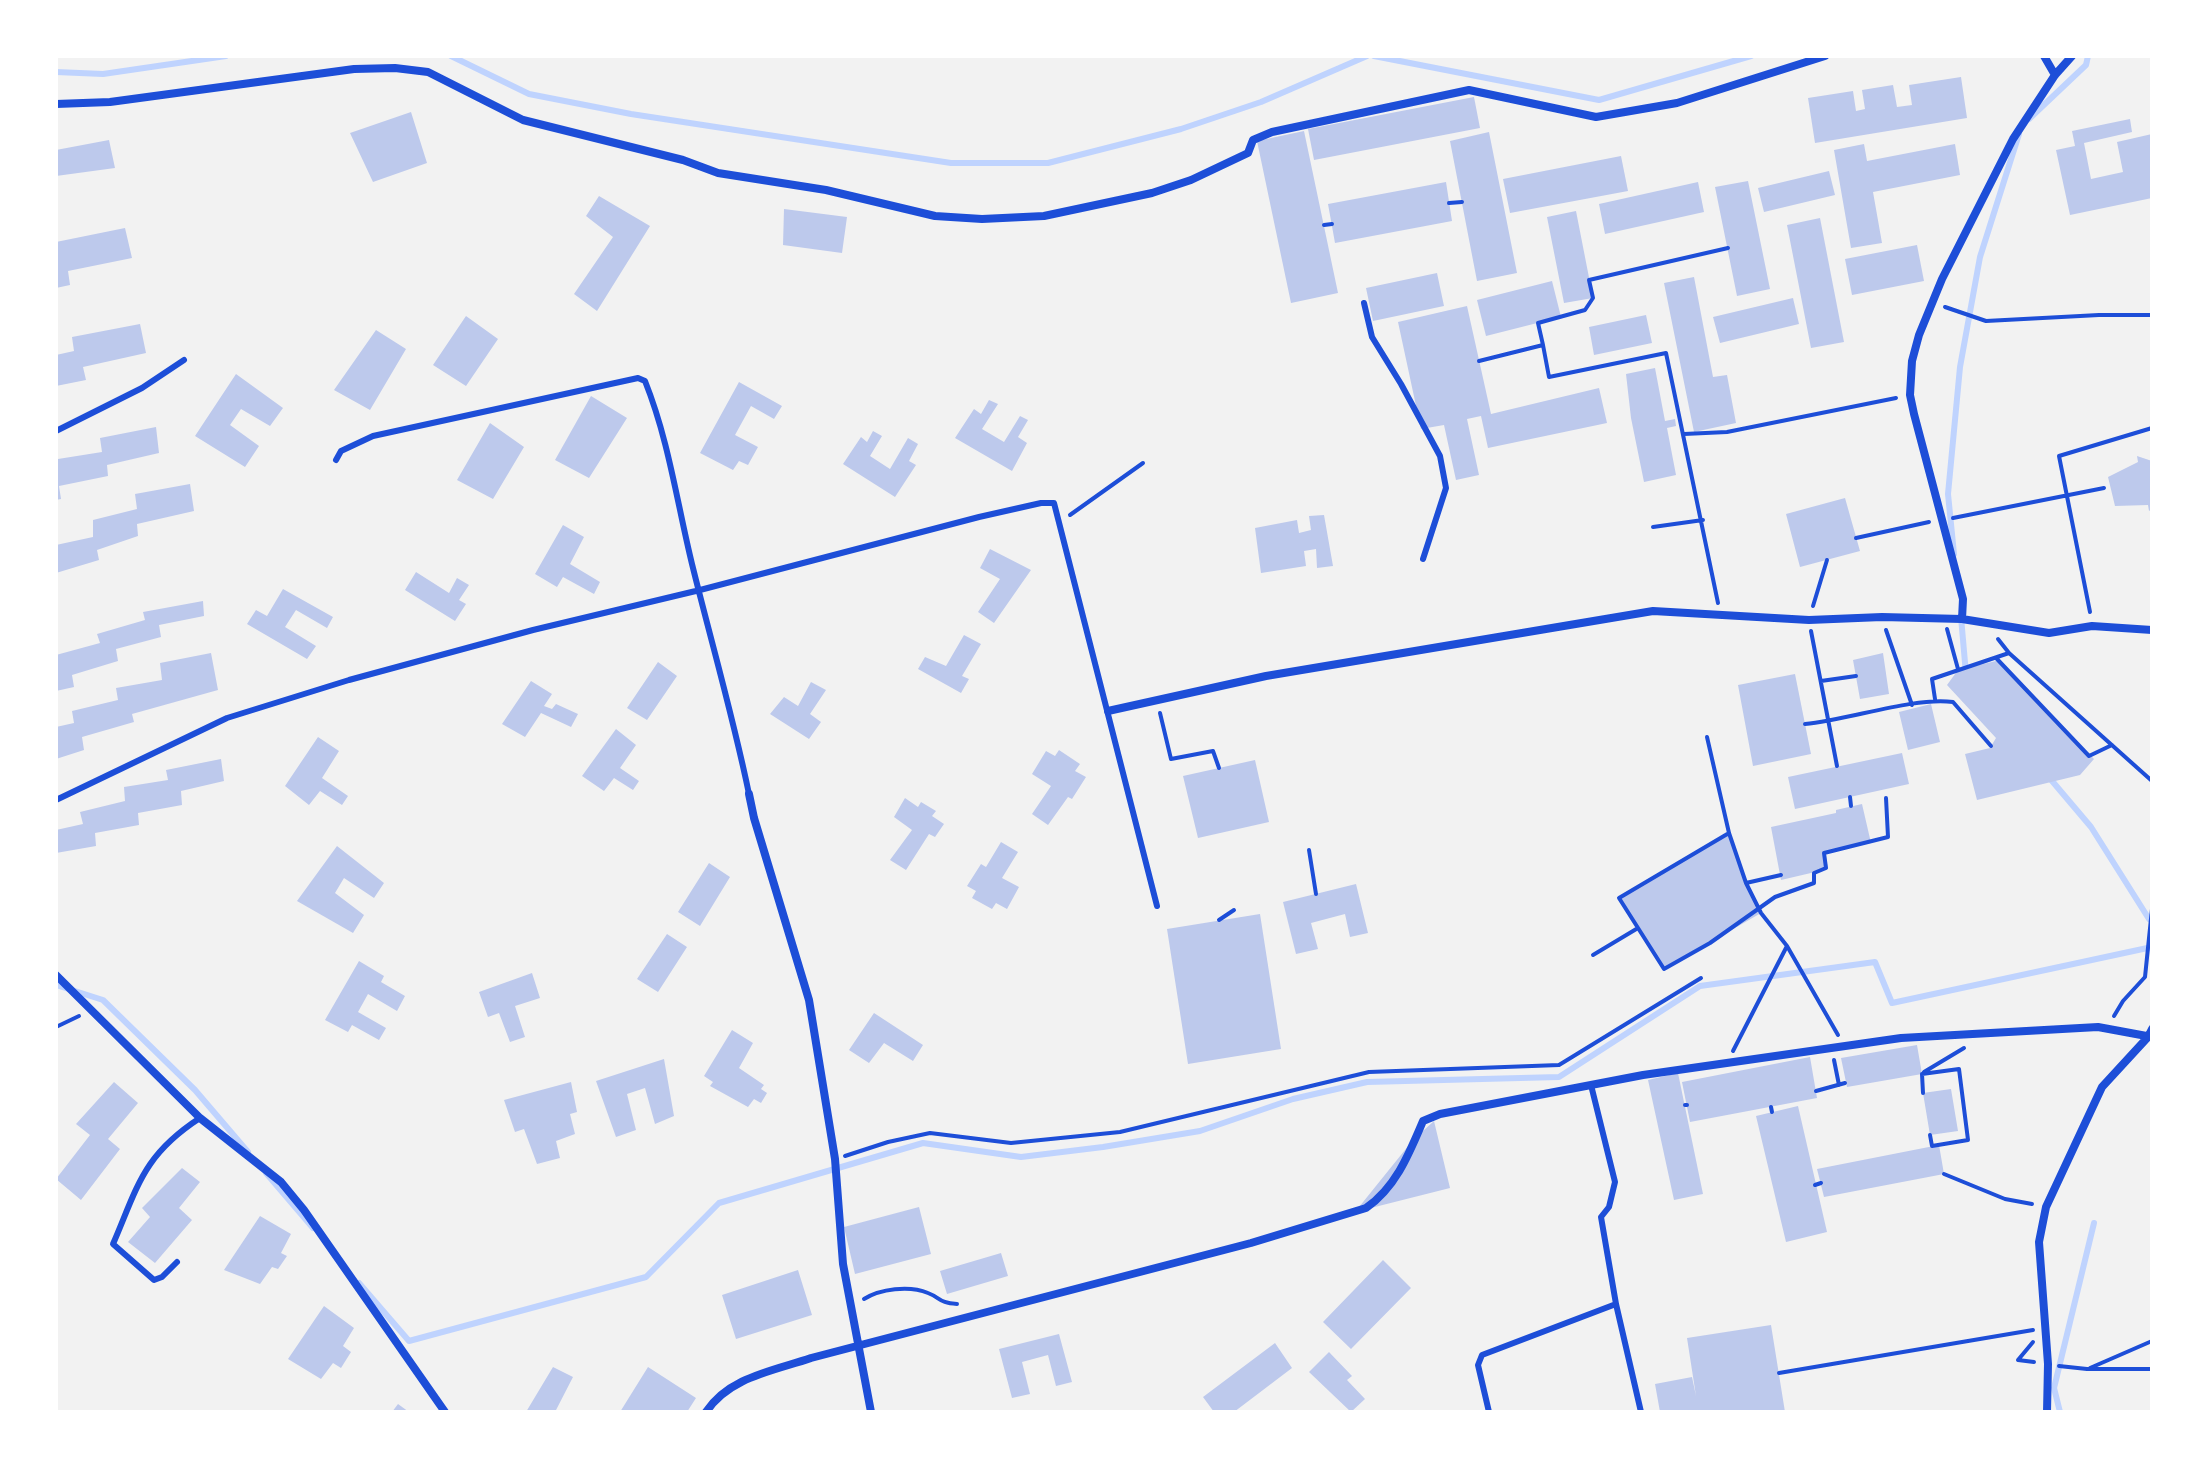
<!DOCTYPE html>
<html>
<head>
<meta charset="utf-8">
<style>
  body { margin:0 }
  #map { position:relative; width:2208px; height:1468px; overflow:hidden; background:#f2f2f2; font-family:"DejaVu Sans",sans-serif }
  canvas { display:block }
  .frame { position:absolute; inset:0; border:58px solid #fff; pointer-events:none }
</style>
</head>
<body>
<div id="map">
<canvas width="2208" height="1468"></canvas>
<div class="frame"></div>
</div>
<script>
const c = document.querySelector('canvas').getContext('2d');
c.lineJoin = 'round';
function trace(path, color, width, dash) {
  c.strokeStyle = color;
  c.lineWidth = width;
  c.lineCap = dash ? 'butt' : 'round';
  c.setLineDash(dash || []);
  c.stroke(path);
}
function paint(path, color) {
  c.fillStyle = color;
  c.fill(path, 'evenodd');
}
trace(new Path2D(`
  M451,56L529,94L631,114L951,163H1048L1181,129L1261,102L1367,56
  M1374,56L1599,100L1751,56
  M56,72L103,74L226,56
  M2029,119L2086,65L2088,56
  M1954,554L1948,494L1960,367L1980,257L2019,134
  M1961,617L1966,674
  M2047,775L2091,827L2149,919
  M56,985L103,1000L195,1090L248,1152
  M266,1173L313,1228
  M359,1283L409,1341L646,1277L719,1203L923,1143L1021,1157L1103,1147L1200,1131L1293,1099L1367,1082L1559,1077L1700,986L1875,962L1892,1003L2152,947
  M2060,1412L2054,1388L2094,1223`), '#bfd3fe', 6);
paint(new Path2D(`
  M1961,77L1967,118L1815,143L1808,98L1853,91L1856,111L1865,109L1862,90L1893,85L1897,107L1912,105L1909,85Z
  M1474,97L1480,128L1314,160L1308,129Z
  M411,112L427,163L373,182L350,133Z
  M2130,119L2132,132L2084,143L2091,179L2123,172L2117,142L2152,134V198L2070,215L2056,150L2075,146L2072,131Z
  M1304,131L1338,293L1291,303L1257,141Z
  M1489,132L1517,273L1477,281L1450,141Z
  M109,140L115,168L56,176V150Z
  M1864,144L1867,161L1955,144L1960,175L1873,192L1882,243L1851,248L1834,150Z
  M1621,156L1628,191L1510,213L1503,179Z
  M1829,171L1835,195L1764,212L1758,188Z
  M1748,181L1770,289L1737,296L1715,187Z
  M1446,182L1452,221L1335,243L1328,204Z
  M1698,182L1704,212L1605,234L1599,204Z
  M599,196L650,226L597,311L574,294L613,237L586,216Z
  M784,209L847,217L842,253L783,245Z
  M1576,211L1593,298L1564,303L1547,217Z
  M1820,218L1844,342L1811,348L1787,225Z
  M125,228L132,258L68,271L70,285L56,288V242Z
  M1917,245L1924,281L1852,295L1845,259Z
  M1437,273L1444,306L1373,321L1366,288Z
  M1694,277L1713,377L1727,375L1736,423L1694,432L1664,283Z
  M1552,281L1561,317L1486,336L1477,300Z
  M1793,298L1799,324L1720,343L1713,317Z
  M1467,306L1491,414L1599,388L1607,423L1488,448L1481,416L1467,419L1479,475L1456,480L1444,425L1421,429L1398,322Z
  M1646,315L1652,343L1594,355L1589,327Z
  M466,316L498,339L466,386L433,365Z
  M140,324L146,353L83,367L86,380L56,386V355L74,351L72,337Z
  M376,330L406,349L370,410L334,390Z
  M1655,368L1665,421L1675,419L1676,426L1667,428L1676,475L1644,482L1631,418L1626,374Z
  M236,374L283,408L270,426L241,409L230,425L259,446L245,467L195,436Z
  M739,382L782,406L774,419L751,406L735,435L758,447L748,465L739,461L733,470L700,453Z
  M591,396L627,418L589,478L555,460Z
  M989,400L998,404L982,429L1004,442L1020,416L1028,420L1018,437L1027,443L1012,471L955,438L974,409L981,414Z
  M490,423L524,447L493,499L457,480Z
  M156,427L159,453L107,465L108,476L59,486L61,499L56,500L58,459L102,452L100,438Z
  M873,431L882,436L870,456L890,469L908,438L918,444L909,461L916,465L895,497L843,464L861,437L867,442Z
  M2137,456L2152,461V509L2149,511L2148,505L2115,506L2108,477L2138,462Z
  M190,484L194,511L137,524L138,536L97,550L99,560L56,573V545L93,537V520L137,509L135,494Z
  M1845,498L1860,551L1800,567L1786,514Z
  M1324,515L1333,566L1317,568L1316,549L1304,551L1306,566L1261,573L1255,528L1297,520L1299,533L1311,530L1309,516Z
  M563,525L584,537L570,564L600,582L594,594L563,577L557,587L535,574Z
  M990,549L1031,570L994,623L978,612L1000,579L980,568Z
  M416,572L449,593L457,578L469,585L459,600L466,604L455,621L405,590Z
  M283,589L333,617L327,628L296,610L285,627L316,646L307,659L247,624L256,610L267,616Z
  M203,601L204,616L159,625L161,637L116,649L118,661L72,675L74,687L56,691V655L100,643L97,634L145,620L143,612Z
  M964,635L981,644L962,676L969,679L961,693L918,669L925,657L946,666Z
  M211,653L218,690L132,714L134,722L82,737L84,750L56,759V727L74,723L72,711L118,700L116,688L162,680L160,663Z
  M1883,653L1889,694L1860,699L1853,660Z
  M1996,661L2094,759L2080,775L1977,800L1965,754L1990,748L1996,738L1947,685L1958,670Z
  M658,662L677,676L647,720L627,708Z
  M1795,674L1811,754L1753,766L1738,685Z
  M531,681L552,694L544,706L552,709L556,704L578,714L571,727L541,713L525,737L502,724Z
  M811,682L826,690L810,714L821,722L809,739L770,714L784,697L798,706Z
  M1931,704L1940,742L1908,750L1899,712Z
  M616,729L636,745L620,768L639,781L633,790L614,778L604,791L582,776Z
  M318,737L339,751L322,778L348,796L342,805L320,791L309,805L285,786Z
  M1059,750L1080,764L1075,771L1086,777L1072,799L1068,797L1048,825L1032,814L1051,786L1032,774L1046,751L1055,756Z
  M1902,753L1909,784L1795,809L1788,777Z
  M221,759L224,781L181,791L182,805L138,813L139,825L95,833L96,846L56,853V830L83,824L80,812L125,801L124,787L168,780L166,770Z
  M1255,760L1269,822L1198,838L1183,776Z
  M905,798L918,807L921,802L936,811L932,816L944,824L935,837L929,834L906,870L890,860L912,830L894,817Z
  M1862,804L1871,843L1825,853L1828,869L1781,880L1771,827L1836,813V810Z
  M1729,833L1746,883L1761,913L1664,969L1619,898Z
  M1001,842L1018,852L1002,878L1019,887L1007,909L996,903L992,909L972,898L976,891L967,886L981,864L986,867Z
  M337,846L384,883L374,898L344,878L335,893L364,915L353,933L297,901Z
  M709,863L730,877L700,926L678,912Z
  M1356,884L1368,933L1350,937L1345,914L1311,923L1318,949L1296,954L1283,902Z
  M1260,914L1281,1049L1188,1064L1167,929Z
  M667,934L687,947L658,992L637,979Z
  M359,961L384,976L381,982L405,996L397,1011L368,994L358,1012L386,1028L379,1040L352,1025L348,1032L325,1020Z
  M532,973L540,998L515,1006L525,1037L510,1042L499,1013L488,1017L479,992Z
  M874,1013L923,1045L913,1061L884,1043L869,1063L849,1050Z
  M732,1030L753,1043L739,1068L764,1085L761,1089L767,1093L761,1103L754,1099L748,1107L710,1086L713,1082L704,1076Z
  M1917,1045L1922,1074L1847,1087L1841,1058Z
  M1810,1057L1817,1098L1690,1122L1682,1082Z
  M664,1059L674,1116L655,1124L645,1088L627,1094L636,1130L616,1137L596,1081Z
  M1678,1073L1703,1194L1674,1200L1648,1080Z
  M114,1082L138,1103L108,1139L120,1149L81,1200L56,1179L90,1135L76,1124Z
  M571,1082L577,1112L570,1114L575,1134L556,1141L560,1158L537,1164L524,1129L515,1132L504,1100Z
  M1951,1089L1958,1131L1930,1135L1923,1093Z
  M1798,1106L1827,1232L1786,1242L1756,1116Z
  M1434,1121L1450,1188L1355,1212L1413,1140Z
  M1939,1145L1944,1174L1824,1197L1817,1169Z
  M182,1168L200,1182L179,1208L192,1220L155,1263L128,1242L150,1217L142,1208Z
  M919,1207L931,1254L855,1274L844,1227Z
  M260,1216L291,1234L281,1253L287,1256L278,1269L272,1267L260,1284L224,1270Z
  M1001,1253L1008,1276L947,1294L940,1271Z
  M1383,1260L1411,1288L1351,1349L1323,1322Z
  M798,1270L812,1315L736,1339L722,1295Z
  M324,1306L354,1328L343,1346L351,1352L341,1368L333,1363L321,1379L288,1359Z
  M1771,1325L1785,1412H1660L1655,1384L1692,1377L1696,1396L1687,1338Z
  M1059,1334L1072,1382L1056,1386L1048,1355L1022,1362L1030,1394L1012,1398L999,1349Z
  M1275,1343L1292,1368L1234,1412H1214L1203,1397Z
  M1329,1352L1352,1376L1347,1380L1365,1399L1351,1412L1309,1372Z
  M553,1367L573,1377L555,1412H526Z
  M648,1367L696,1398L687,1412H620Z
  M398,1404L409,1412H392Z`), '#bdc9ec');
trace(new Path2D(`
  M1449,203L1462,202
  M1324,225L1332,224
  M1945,307L1986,321L2099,315H2152
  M1543,345L1538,323L1585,310L1593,298L1589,280L1728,248
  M1479,361L1543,345L1549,377L1666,353L1718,603
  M1684,434L1727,432L1896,398
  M1070,515L1143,463
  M1953,518L2104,488
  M1653,527L1703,520
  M1856,538L1929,522
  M1813,606L1827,560
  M2090,612L2059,456L2152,428
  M1947,629L1958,669
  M1886,630L1912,705
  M1811,631L1837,766
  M1998,639L2009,653L2152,781
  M1997,659L2089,756L2112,745
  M1821,681L1856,676
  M1935,699L1932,679L2009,653
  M1160,713L1171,759L1213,751L1219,768
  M1805,724C1850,720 1911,697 1953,702L1991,746
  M1707,737L1729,833L1746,883L1761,913L1787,946L1838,1035
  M1850,797L1851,806
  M1729,833L1619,898L1664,969L1710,943L1775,897L1814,883V873L1826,868L1824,853L1888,837L1886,798
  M1309,850L1316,894
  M1746,883L1781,875
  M1219,920L1234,910
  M1593,955L1638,928
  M2114,1016L2123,1001L2145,977L2152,909
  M56,1027L79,1016
  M1733,1051L1787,946
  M1834,1060L1839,1085
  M1924,1072L1964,1048
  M1922,1074L1959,1069L1968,1140L1932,1146L1930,1135
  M1922,1074L1923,1093
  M1816,1091L1845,1083
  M1685,1105H1687
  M1771,1107L1772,1112
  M845,1156L888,1142L930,1133L1011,1143L1120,1132L1369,1072L1559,1065L1701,978
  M1944,1174L2005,1199L2032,1204
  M1815,1185L1821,1183
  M864,1299C880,1289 909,1285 928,1293C941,1298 939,1303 957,1304
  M2018,1360L2034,1362
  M2018,1360L2033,1342
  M2059,1366L2087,1369H2152
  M2090,1368L2152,1341
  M1779,1373L2033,1330`), '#1d4ed8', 4);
trace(new Path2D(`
  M1364,303L1372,337L1401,384L1440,456L1446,488L1423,559
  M56,431L142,388L184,360
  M336,460L341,451L373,436L638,378L645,381C669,441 677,503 692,564C711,641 733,716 749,794
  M56,800L227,718L349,680L533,630L700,590L979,517L1041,503H1054L1157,906
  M1591,1085L1615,1182L1609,1207L1601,1217L1616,1304L1641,1412
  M177,1262L162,1277L154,1280L113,1244C138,1186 143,1155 200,1118
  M1489,1412L1478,1365L1482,1355L1616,1304`), '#1d4ed8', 6);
trace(new Path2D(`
  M2044,56L2055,75
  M56,104L110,102L354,69L395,68L428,72L523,120L683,160L718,173L826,190L935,216L982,219L1044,216L1152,193L1191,180L1248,153L1253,140L1272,132L1469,90L1596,117L1677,103L1825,56
  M1962,619L1963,599L1914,414L1910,395L1912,361L1919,335L1942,279L2013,139L2055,75L2072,56
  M1108,711L1266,676L1653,611L1809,620L1882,617L1962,619L2049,633L2092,626L2152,630
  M749,794L754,818L809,1000L835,1159L843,1264L871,1412
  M56,975L200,1118L281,1182L304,1210L445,1412
  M706,1412C729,1377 773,1371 811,1358L1251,1243L1366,1208C1396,1187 1409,1154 1423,1121L1440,1114L1643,1075L1901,1038L2098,1027L2152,1037
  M2047,1412L2048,1364L2039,1242L2046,1207L2102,1087L2148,1037L2152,1029`), '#1d4ed8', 8);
</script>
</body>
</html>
